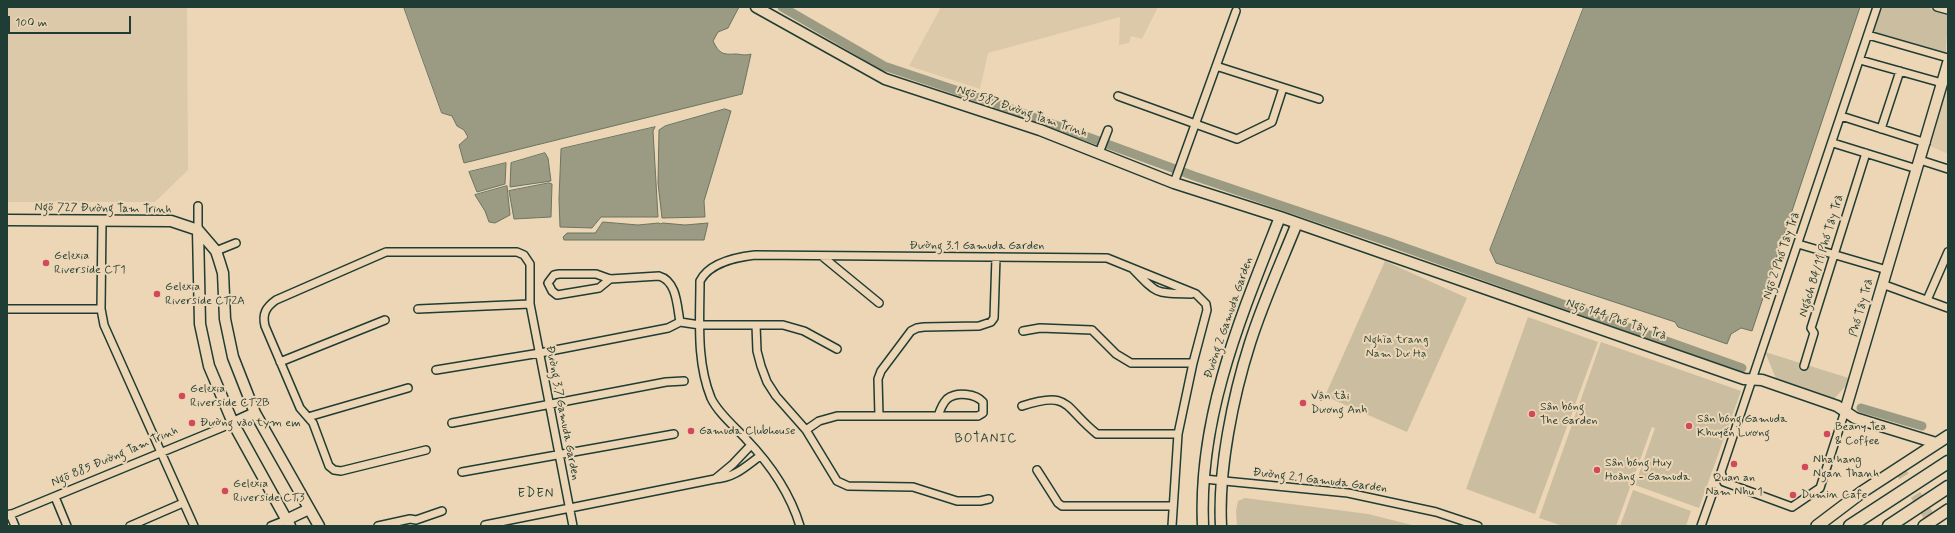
<!DOCTYPE html>
<html>
<head>
<meta charset="utf-8">
<style>
  body { margin:0 }
  #map { position:relative; width:1955px; height:533px; overflow:hidden; background:#edd6b5; font-family:Mynerve,sans-serif }
  canvas { display:block }
  .frame { position:absolute; inset:0; border:8px solid #1f3d34; pointer-events:none }
  .scale { position:absolute; left:8px; top:16px; width:123px; height:18px; box-sizing:border-box; border:2px solid #1f3d34; border-top:0; padding-left:5px; font-size:12px; line-height:14px; white-space:nowrap; color:#1f3d34; -webkit-text-stroke:3px #edd6b5; paint-order:stroke }
</style>
</head>
<body>
<div id="map">
<canvas width="1955" height="533"></canvas>
<div class="frame"></div>
<div class="scale">100 m</div>
</div>
<script>
const c = document.querySelector('canvas').getContext('2d');
c.lineJoin = 'round';
function paint(path, color) {
  c.fillStyle = color;
  c.fill(path, 'evenodd');
}
function trace(path, color, width, dash) {
  c.strokeStyle = color;
  c.lineWidth = width;
  c.lineCap = dash ? 'butt' : 'round';
  c.setLineDash(dash || []);
  c.stroke(path);
}
function label(font, color, halo, rows, align = 'center') {
  c.font = font + ' Mynerve,sans-serif';
  c.lineWidth = 4;
  c.setLineDash([]);
  c.textBaseline = 'middle';
  c.strokeStyle = halo;
  c.fillStyle = color;
  for (const [text, x, y, turn = 0] of rows) {
    c.save();
    c.translate(x, y);
    c.rotate((+turn || 0) * Math.PI / 180);
    c.textAlign = isNaN(turn) ? turn : align;
    if (halo) c.strokeText(text, 0, 0);
    c.fillText(text, 0, 0);
    c.restore();
  }
}
paint(new Path2D(`
  M7,7H187L188,170L155,202H7Z
  M941,7H1158L1142,39L1131,36L1129,43L1119,45L1120,17L988,53L980,89L909,66Z
  M1948,80V154L1928,145Z`), '#dcc9aa');
paint(new Path2D(`
  M1881,7H1925L1948,13L1946,52L1874,32Z
  M1385,261L1467,298L1407,432L1325,396Z
  M1528,317L1598,342L1535,514L1466,489Z
  M1601,342L1741,391L1699,508L1635,485L1655,428L1652,427L1616,526H1563L1539,518Z
  M1765,352L1852,379L1833,400L1777,381Z
  M1633,490L1691,511L1686,526H1620Z
  M1245,498L1368,514L1416,526H1237L1236,511L1238,501Z`), '#cbbda0');
const water = new Path2D(`
  M404,7H739L728,28L718,32L713,41C719,53 722,55 735,54C741,54 744,56 751,54L742,94L464,163L459,145L468,137L464,130L457,126L452,116L442,113Z
  M1584,7H1860L1752,331L1741,328L1731,334L1727,344L1678,327L1675,322L1496,263L1490,250Z
  M725,109L731,111L704,201L705,217L662,218L658,183L659,130L665,126Z
  M655,127L653,131L658,217H601L592,228L560,227L559,199L561,149Z
  M545,153L548,158L551,181L510,187L511,163Z
  M506,163L505,184L477,192L469,172Z
  M549,183L552,184L551,217L514,219L509,191Z
  M507,186L510,215L495,223L489,222L485,211L475,195Z
  M603,222L638,225L659,223L660,224L663,223L685,225L708,223L704,240H564L563,237L567,233H595Z`);
paint(water, '#9b9a82');
trace(water, '#697563', 1);
trace(new Path2D(`
  M782,7L884,66L1009,108L1194,176L1389,242L1742,368
  M1861,408L1922,426`), '#9b9a82', 9);
trace(new Path2D(`
  M1898,467L1932,521`), '#c4b79b', 11, [11, 5.5]);
const street = new Path2D(`
  M1937,7L1948,10
  M1868,35L1948,58
  M1860,60L1942,83
  M1216,66L1319,99
  M1118,96L1237,139L1272,122L1283,88
  M1841,116L1926,143
  M1881,129L1900,71
  M1833,143L1917,169
  M1099,153L1108,130
  M1920,160L1948,169
  M1174,183L1236,11
  M198,206V230
  M102,221L101,309L104,325L194,526
  M1798,244L1887,270
  M216,251L236,243
  M823,257L879,303
  M1133,269C1158,295 1155,293 1191,294
  M610,279L599,288L557,295L552,291L548,283L554,275L559,274H596L610,279L659,276C677,281 677,306 680,322
  M1882,284L1948,308
  M1927,300L1948,252
  M7,309H101
  M418,309L530,304
  M756,325L757,351L761,366L767,382L776,396L806,430L837,481L848,486L913,487L957,501H980L989,499
  M1023,331L1040,328L1092,330L1116,354L1131,363H1193
  M280,362L385,320
  M1804,366L1814,333L1811,328L1866,153
  M436,370L540,353L668,328L680,322L700,325H783L804,331L837,349
  M1022,406C1071,390 1063,407 1097,434H1178
  M1845,411L1820,488L1792,507L1724,482L1721,472L1877,7
  M879,416L878,379L881,371L911,331L917,328L924,327L979,326L991,322L994,318L996,257
  M308,417L408,388
  M452,423L666,382L684,381
  M806,430L819,421L837,416H978L983,413V402C976,394 957,391 947,399C943,403 940,410 938,416
  M426,450L341,471L334,470L329,466L313,423L300,408L265,326C262,314 266,307 276,300L386,252H517L524,255L530,264V304L573,526
  M1037,470L1058,503L1062,506H1172
  M462,472L674,434
  M715,479L733,464L751,445
  M1204,479L1348,493L1436,512L1478,526
  M55,497L67,526
  M10,514L15,526
  M7,516L233,423
  M485,525L715,479C734,478 745,467 760,456
  M130,526L183,503
  M271,526L286,520
  M378,526L410,519L416,520L442,511
  M800,526C790,493 770,464 746,439C735,427 718,413 711,398C696,361 700,320 700,281C709,263 737,257 755,255L1107,258L1196,294L1206,304L1207,310L1193,363L1178,434L1172,526
  M1701,526L1713,492`);
const secondary = new Path2D(`
  M756,7L885,79L1040,130L1174,183L1280,217L1744,379L1762,380L1837,406L1855,418L1936,443
  M7,220L171,221L198,230L216,251L219,260L223,273L225,319L233,357L255,413L319,526
  M198,230L200,324L209,366L233,423L290,526
  M1845,411L1948,63
  M233,423L255,413
  M286,520L309,509
  M1203,526C1198,417 1241,316 1280,217
  M1221,526C1218,470 1233,396 1250,343C1263,302 1281,263 1297,223`);
const primary = new Path2D(`
  M1817,526L1862,492L1948,436
  M1924,526L1948,510`);
const highway = new Path2D(`
  M1850,526L1948,462
  M1889,526L1948,487`);
trace(street, '#1f3d34', 10);
trace(secondary, '#1f3d34', 13);
trace(primary, '#1f3d34', 14);
trace(highway, '#1f3d34', 15);
trace(street, '#edd6b5', 7);
trace(secondary, '#edd6b5', 10);
trace(primary, '#edd6b5', 11);
trace(highway, '#edd6b5', 12);
for (const [x, y, r, color] of [
  [46,263,4,"#d1495b"],
  [157,294,4,"#d1495b"],
  [182,396,4,"#d1495b"],
  [1303,403,4,"#d1495b"],
  [1532,414,4,"#d1495b"],
  [192,423,4,"#d1495b"],
  [1689,426,4,"#d1495b"],
  [691,431,4,"#d1495b"],
  [1827,434,4,"#d1495b"],
  [1734,464,4,"#d1495b"],
  [1805,467,4,"#d1495b"],
  [1597,470,4,"#d1495b"],
  [225,491,4,"#d1495b"],
  [1793,495,4,"#d1495b"]
]) {
  const dot = new Path2D();
  dot.arc(x, y, r, 0, 2 * Math.PI);
  c.fillStyle = color;
  c.fill(dot);
  trace(dot, '#edd6b5', 1.5);
}
label('12px', '#1f3d34', '#edd6b5', [
  ["Ngõ 587 Đường Tam Trinh",1022,112,19],
  ["Ngõ 727 Đường Tam Trinh",103,209,1],
  ["Đường 3.1 Gamuda Garden",977,246],
  ["Ngõ 2 Phố Tây Trà",1782,256,-71],
  ["Ngách 84/11 Phố Tây Trà",1822,256,-73],
  ["Phố Tây Trà",1862,308,-74],
  ["Đường 2 Gamuda Garden",1229,318,-71],
  ["Ngõ 144 Phố Tây Trà",1616,320,19],
  ["Đường 3.7 Gamuda Garden",562,413,79],
  ["Ngõ 885 Đường Tam Trinh",115,457,-23],
  ["Đường 2.1 Gamuda Garden",1320,481,7]
]);
label('12px', '#1f3d34', '#edd6b5', [
  ["Gelexia",54,256],
  ["Riverside CT1",54,270],
  ["Gelexia",165,287],
  ["Riverside CT2A",165,301],
  ["Gelexia",190,389],
  ["Riverside CT2B",190,403],
  ["Vận tải",1311,396],
  ["Dương Anh",1311,410],
  ["Sân bóng",1540,407],
  ["The Garden",1540,421],
  ["Sân bóng Gamuda",1697,419],
  ["Khuyến Lương",1697,433],
  ["Đường vào tym em",200,423],
  ["Beany Tea",1835,427],
  ["& Coffee",1835,441],
  ["Gamuda Clubhouse",699,431],
  ["Nha hang",1813,460],
  ["Ngan Thanh",1813,474],
  ["Sân bóng Huy",1605,463],
  ["Hoàng - Gamuda",1605,477],
  ["Quan an",1734,478,"center"],
  ["Nam Nhu 1",1734,492,"center"],
  ["Gelexia",233,484],
  ["Riverside CT3",233,498],
  ["Dumin Cafe",1801,495]
], 'left');
label('12px', '#304a3f', '#edd6b5', [
  ["Nghĩa trang",1396,340],
  ["Nam Dư Hạ",1396,354]
]);
c.letterSpacing = '1px';
label('13px', '#1f3d34', '#edd6b5', [
  ["BOTANIC",986,439],
  ["EDEN",536,494]
]);
c.letterSpacing = '0px';
</script>
</body>
</html>
